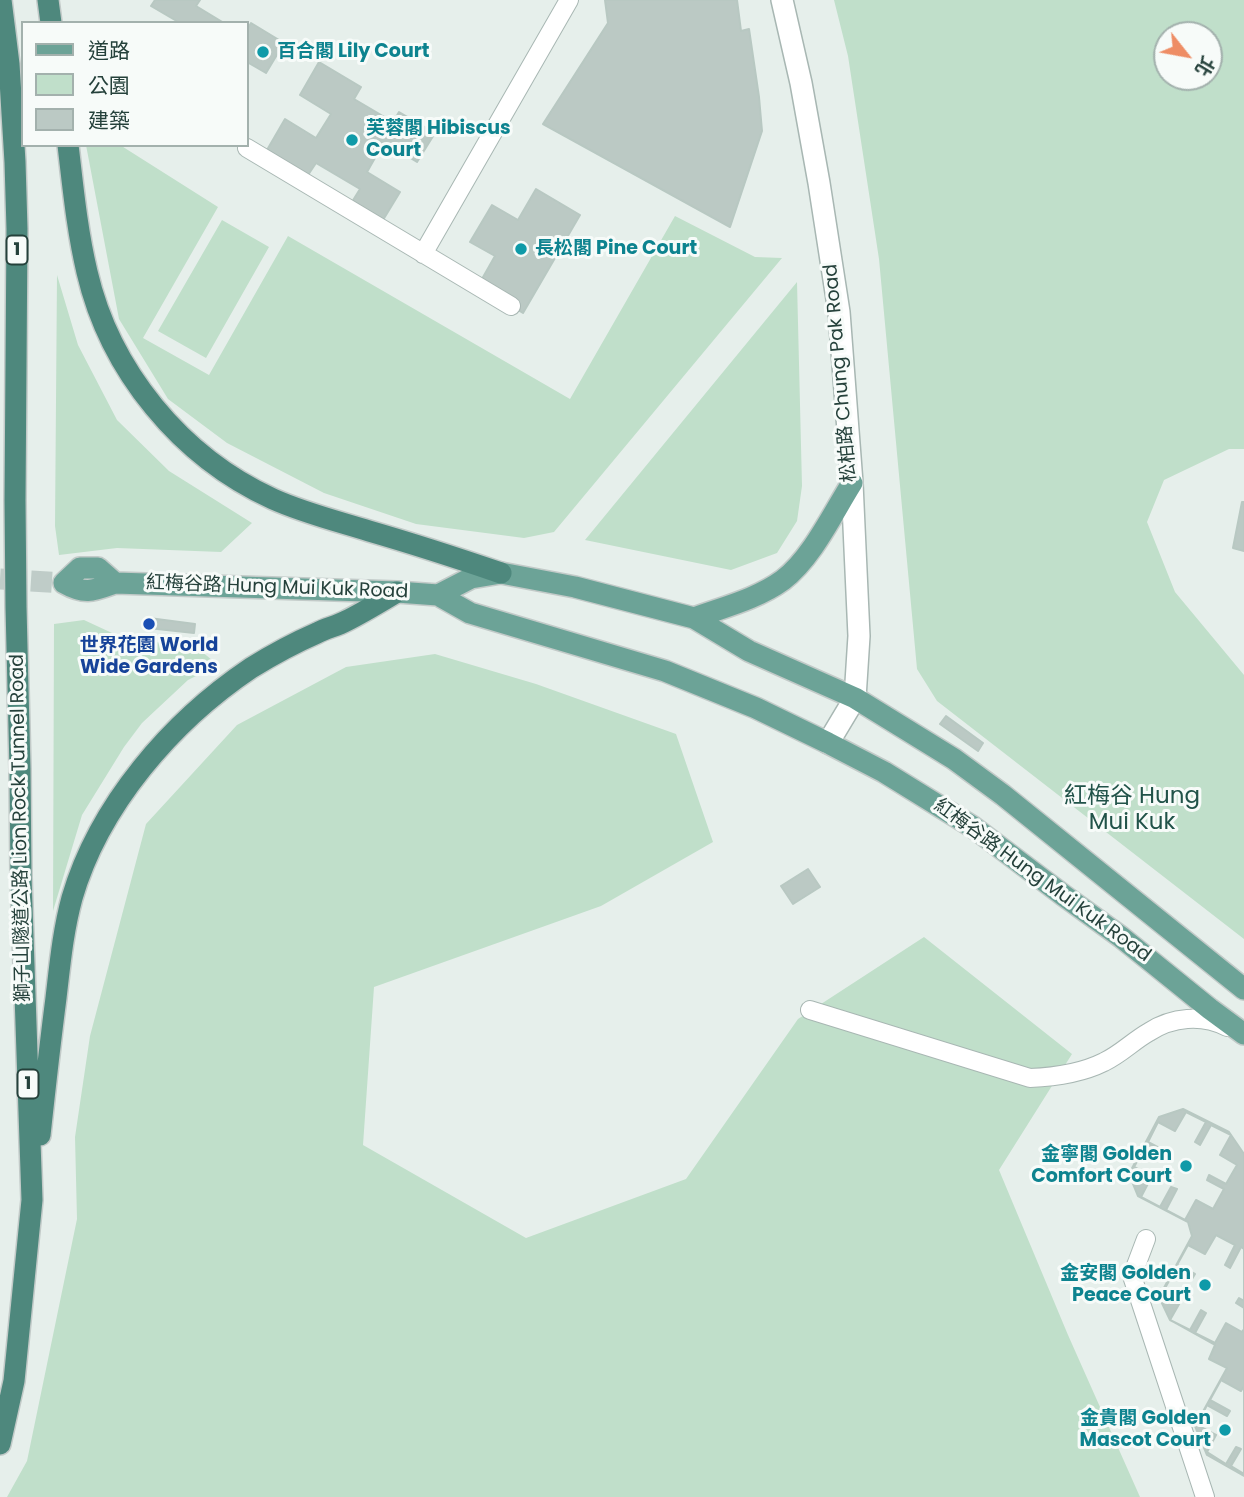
<!DOCTYPE html>
<html>
<head>
<meta charset="utf-8">
<style>
  body { margin:0 }
  #map { position:relative; width:1244px; height:1497px; overflow:hidden; background:#e6efeb; font-family:Poppins,"Noto Sans TC",sans-serif }
  canvas { display:block }
  .legend { position:absolute; left:21px; top:21px; width:228px; height:126px; box-sizing:border-box; background:#f7fbf9; border:2px solid #a3b1ad; margin:0; padding:9px 12px; list-style:none; font-size:21px; color:#25413b }
  .legend li { display:flex; align-items:center; gap:14px; height:35px }
  .legend b { width:35px; border:2px solid #a3b1ad }
  .north { position:absolute; left:1153px; top:21px; width:70px; height:70px; box-sizing:border-box; background:#f7fbf9; border:2px solid #a3b1ad; border-radius:50%; rotate:121deg; font-size:19px; font-weight:700; line-height:28px; text-align:center; color:#25413b }
  .north::after { content:''; display:block; margin:auto; width:24px; height:32px; background:#ee8d65; clip-path:polygon(50% 0,100% 100%,50% 72%,0 100%) }
</style>
</head>
<body>
<div id="map">
<canvas width="1244" height="1497"></canvas>
<ul class="legend">
<li><b style="height:9px;background:#6ca397"></b>道路</li>
<li><b style="height:19px;background:#c0dfca"></b>公園</li>
<li><b style="height:19px;background:#bbc9c4"></b>建築</li>
</ul>
<div class="north">北</div>
</div>
<script>
const c = document.querySelector('canvas').getContext('2d');
c.lineJoin = 'round';
function paint(path, color) {
  c.fillStyle = color;
  c.fill(path, 'evenodd');
}
function trace(path, color, width, dash) {
  c.strokeStyle = color;
  c.lineWidth = width;
  c.lineCap = dash ? 'butt' : 'round';
  c.setLineDash(dash || []);
  c.stroke(path);
}
function label(font, color, halo, rows, align = 'center') {
  c.font = font + ' Poppins,"Noto Sans TC",sans-serif';
  c.lineWidth = 6;
  c.setLineDash([]);
  c.textBaseline = 'middle';
  c.strokeStyle = halo;
  c.fillStyle = color;
  for (const [text, x, y, turn = 0] of rows) {
    c.save();
    c.translate(x, y);
    c.rotate((+turn || 0) * Math.PI / 180);
    c.textAlign = isNaN(turn) ? turn : align;
    if (halo) c.strokeText(text, 0, 0);
    c.fillText(text, 0, 0);
    c.restore();
  }
}
paint(new Path2D(`
  M834,0H1244V449H1229L1164,480L1147,522L1175,592L1244,675V939L937,701L917,669L879,259L848,56ZM1167,35H1209V77H1167Z
  M86,145H120L218,207L143,338L209,375L288,236L570,399L675,216L755,257L782,258L554,532L524,538L416,524L324,493L227,443L168,399L119,319Z
  M222,220L269,247L206,358L158,331Z
  M57,275L78,345L117,420L169,471L252,523L221,552L117,548L59,555L55,526Z
  M797,282L802,486L797,521L777,553L731,570L585,540Z
  M84,620L125,639L195,646L218,665L188,680L142,723L124,747L82,815L53,911L54,624Z
  M435,654L536,684L676,734L713,842L601,906L374,987L363,1145L526,1238L686,1179L798,1019L924,937L1072,1054L999,1170L1068,1335L1140,1497H7L27,1461L77,1219L75,1137L90,1036L146,824L237,725L346,667Z`), '#c0dfca');
const building = new Path2D(`
  M155,0H200L196,6L224,23H180L151,6Z
  M605,0H737L741,31L749,29L759,97L762,131L730,227L543,124L608,23Z
  M251,23L284,43L266,73L247,62V30Z
  M319,62L361,87L354,99L393,122L399,112L435,133L417,162L384,142L367,172L400,192L383,220L352,202L360,189L316,163L308,175L267,150L285,119L316,138L331,114L300,95Z
  M536,189L580,215L523,313L478,286L495,256L470,242L492,205L518,220Z
  M1242,502H1244V551L1233,548Z
  M149,618L195,624L194,633L148,628Z
  M946,716L983,743L978,751L940,724Z
  M808,869L820,887L793,904L781,886Z
  M1183,1109L1229,1132L1244,1154V1476L1207,1455L1195,1426L1227,1368L1209,1359L1215,1345L1170,1320L1159,1297L1192,1236L1188,1222L1138,1196L1129,1174L1159,1117Z
  M1186,1112L1206,1122L1195,1142L1200,1145L1211,1125L1231,1135L1220,1155L1237,1165L1226,1184L1209,1175L1207,1180L1224,1189L1213,1209L1196,1200L1185,1220L1166,1210L1177,1189L1171,1187L1160,1207L1141,1197L1152,1176L1134,1167L1145,1147L1162,1157L1165,1151L1148,1142L1158,1122L1175,1131Z
  M1216,1235L1235,1245L1225,1265L1230,1268L1241,1247L1244,1249V1301L1239,1298L1236,1303L1244,1308V1329L1242,1332L1226,1323L1215,1343L1195,1333L1206,1313L1201,1310L1190,1330L1170,1320L1182,1299L1164,1290L1175,1270L1192,1279L1195,1274L1177,1265L1188,1245L1205,1254Z
  M1221,1380L1241,1391L1244,1386V1474L1231,1466L1241,1449L1236,1447L1226,1464L1207,1452L1216,1435L1197,1425L1207,1405L1227,1416L1230,1411L1210,1400Z`);
paint(building, '#bbc9c4');
trace(building, '#b8c8c2', 2);
trace(new Path2D(`
  M0,579L64,583`), '#bfccc8', 21, [21, 10]);
const service = new Path2D(`
  M247,148L511,306
  M423,254L569,0
  M810,1010L1030,1078C1055,1077 1082,1073 1104,1062C1121,1054 1133,1041 1149,1032C1172,1017 1202,1014 1227,1027
  M1146,1239L1132,1276L1205,1497`);
const minor = new Path2D(`
  M782,0L801,83L819,183L839,312L852,483L859,636L855,698L828,743`);
const primary = new Path2D(`
  M115,583L98,568H80L64,583C85,595 93,591 115,583L397,592L438,595L470,613L665,671L756,708L828,743L884,772L973,827L1063,895L1121,937L1210,1009L1244,1034
  M438,595L471,578L501,573L575,587L694,618L749,651L855,698L954,759L1003,795L1244,989
  M694,618C724,607 757,599 783,580C812,558 833,513 852,483`);
const trunk = new Path2D(`
  M48,0L51,23
  M68,145C73,187 77,230 87,272C110,371 181,457 273,499C304,513 337,521 369,531C414,544 457,558 501,573
  M40,1135C45,1089 50,1044 56,998C60,964 63,931 72,898C99,805 172,721 251,668C272,655 294,643 317,633C326,628 337,626 346,621C364,612 380,602 397,592
  M0,1444L14,1381L32,1200L21,877L20,769L16,607L15,500L17,229L15,162L9,64L1,0`);
trace(service, '#a8b7b3', 20);
trace(minor, '#a8b7b3', 24);
trace(primary, '#c2cac8', 24);
trace(trunk, '#c2cac8', 24);
trace(service, '#fff', 18);
trace(minor, '#fff', 21);
trace(primary, '#6ca397', 21);
trace(trunk, '#4e887d', 21);
for (const [x, y, r, color] of [
  [263,52,7,"#0f9aa8"],
  [352,140,7,"#0f9aa8"],
  [521,249,7,"#0f9aa8"],
  [149,624,7,"#1a4fb4"],
  [1186,1166,7,"#0f9aa8"],
  [1205,1285,7,"#0f9aa8"],
  [1225,1430,7,"#0f9aa8"]
]) {
  const dot = new Path2D();
  dot.arc(x, y, r, 0, 2 * Math.PI);
  c.fillStyle = color;
  c.fill(dot);
  trace(dot, '#f7fbf9', 2.5);
}
for (const [x, y, w] of [
  [17,250,21],
  [28,1084,21]
]) {
  const box = new Path2D();
  box.roundRect(x - w / 2, y - 14.5, w, 29, 5);
  c.fillStyle = '#f7fbf9';
  c.fill(box);
  trace(box, '#25413b', 2);
}
label('bold 18px', '#25413b', null, [
  ["1",17,250],
  ["1",28,1084]
]);
label('bold 19px', '#0d838f', '#f7fbf9', [
  ["百合閣 Lily Court",277,52],
  ["芙蓉閣 Hibiscus",366,129],
  ["Court",366,151],
  ["長松閣 Pine Court",535,249],
  ["金寧閣 Golden",1172,1155,"right"],
  ["Comfort Court",1172,1177,"right"],
  ["金安閣 Golden",1191,1274,"right"],
  ["Peace Court",1191,1296,"right"],
  ["金貴閣 Golden",1211,1419,"right"],
  ["Mascot Court",1211,1441,"right"]
], 'left');
label('19px', '#25413b', '#f7fbf9', [
  ["松柏路 Chung Pak Road",841,373,-95],
  ["紅梅谷路 Hung Mui Kuk Road",277,588,2],
  ["獅子山隧道公路 Lion Rock Tunnel Road",21,828,-91],
  ["紅梅谷路 Hung Mui Kuk Road",1042,881,36]
]);
label('bold 19px', '#164399', '#f7fbf9', [
  ["世界花園 World",149,646],
  ["Wide Gardens",149,668]
]);
label('23px', '#215349', '#f7fbf9', [
  ["紅梅谷 Hung",1132,797],
  ["Mui Kuk",1132,823]
]);
</script>
</body>
</html>
